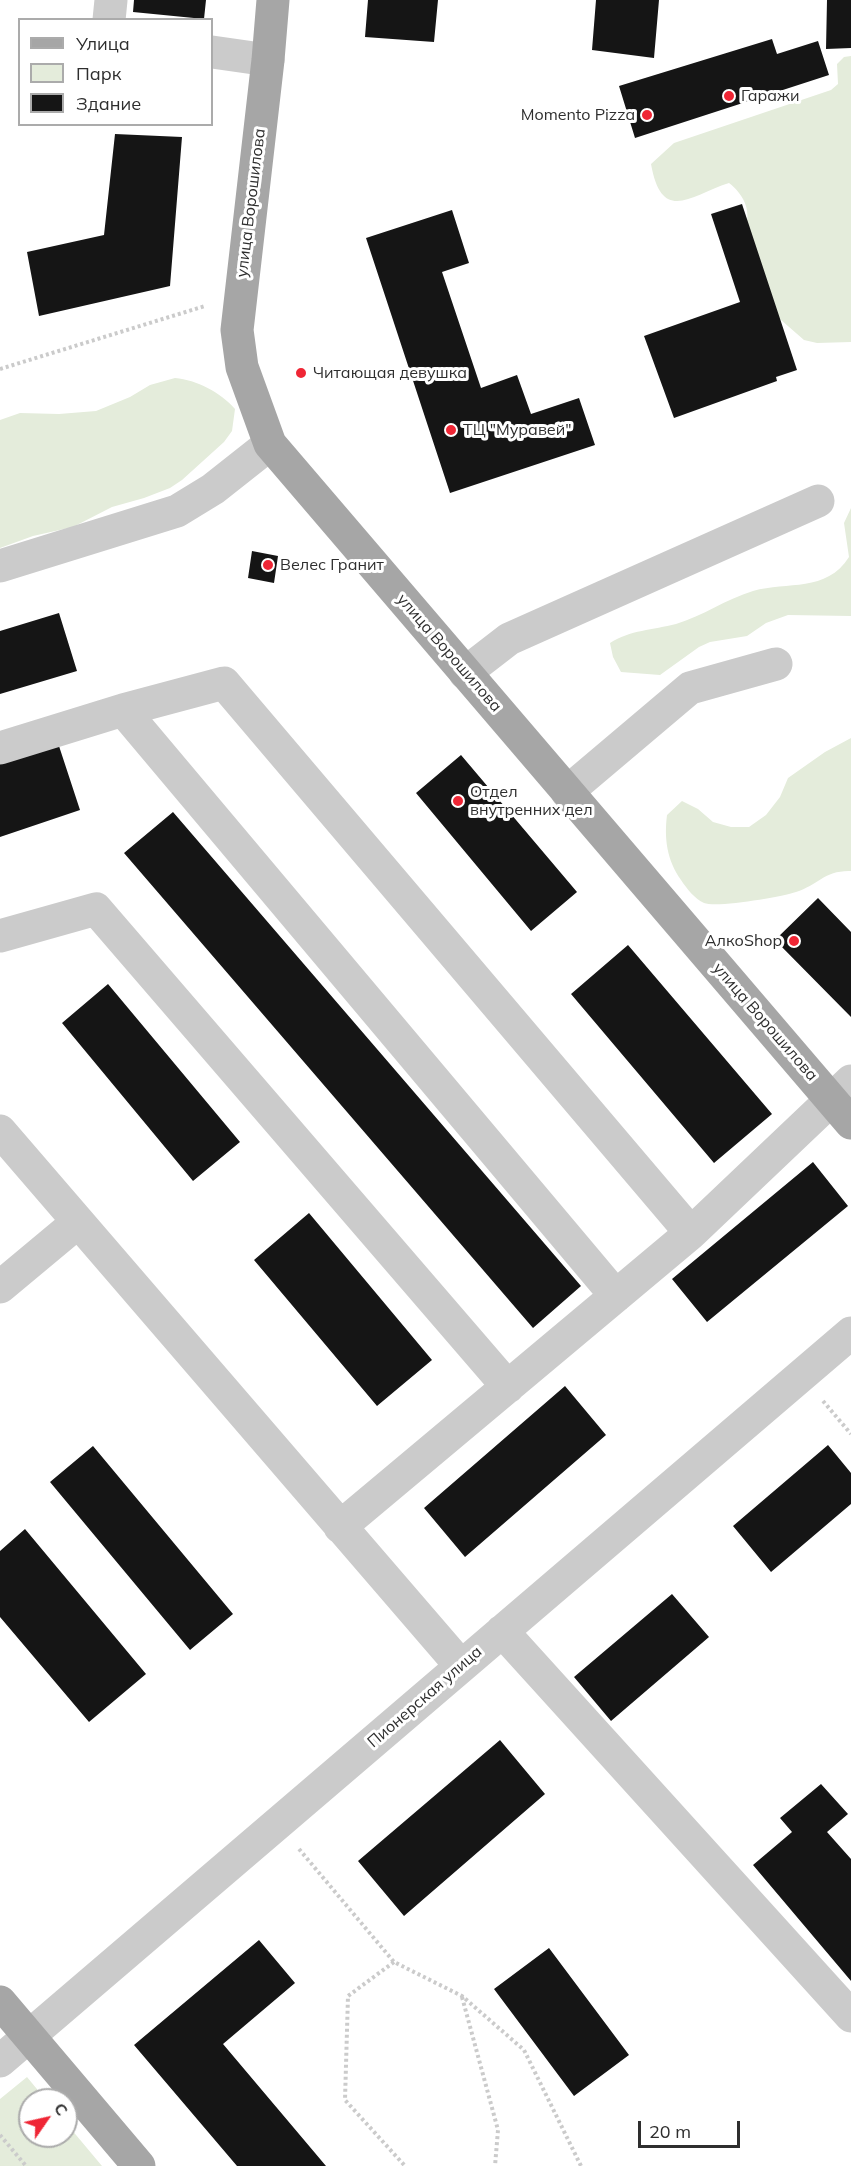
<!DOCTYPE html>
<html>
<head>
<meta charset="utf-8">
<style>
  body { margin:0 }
  #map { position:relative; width:851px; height:2166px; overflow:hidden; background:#fff; font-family:Mulish,sans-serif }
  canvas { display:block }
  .legend { position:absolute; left:18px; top:18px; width:195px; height:108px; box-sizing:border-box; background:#fff; border:2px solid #ababab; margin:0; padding:8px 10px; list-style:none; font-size:18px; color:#2e2e2e }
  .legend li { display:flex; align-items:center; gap:12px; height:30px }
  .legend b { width:30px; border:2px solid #ababab }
  .north { position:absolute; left:18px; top:2088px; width:60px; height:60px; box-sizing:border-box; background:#fff; border:2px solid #ababab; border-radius:50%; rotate:56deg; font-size:16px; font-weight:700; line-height:24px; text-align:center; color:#2e2e2e }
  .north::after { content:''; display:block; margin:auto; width:21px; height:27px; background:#ef2635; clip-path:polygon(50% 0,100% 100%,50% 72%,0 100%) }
  .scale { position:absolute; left:638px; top:2121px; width:102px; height:27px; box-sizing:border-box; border:3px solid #2e2e2e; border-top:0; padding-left:8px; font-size:18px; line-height:21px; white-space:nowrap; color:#2e2e2e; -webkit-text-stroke:4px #fff; paint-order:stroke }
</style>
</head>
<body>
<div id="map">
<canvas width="851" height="2166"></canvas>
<ul class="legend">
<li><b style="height:8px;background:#a6a6a6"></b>Улица</li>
<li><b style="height:16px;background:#e4ecdb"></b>Парк</li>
<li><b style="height:16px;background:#151515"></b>Здание</li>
</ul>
<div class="north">С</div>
<div class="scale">20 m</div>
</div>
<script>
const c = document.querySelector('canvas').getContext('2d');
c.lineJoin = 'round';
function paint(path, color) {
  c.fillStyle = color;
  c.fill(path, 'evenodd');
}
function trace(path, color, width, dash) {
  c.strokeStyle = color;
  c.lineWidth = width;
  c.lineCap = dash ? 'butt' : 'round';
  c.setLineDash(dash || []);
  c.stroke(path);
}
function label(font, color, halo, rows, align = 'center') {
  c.font = font + ' Mulish,sans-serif';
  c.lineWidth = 6;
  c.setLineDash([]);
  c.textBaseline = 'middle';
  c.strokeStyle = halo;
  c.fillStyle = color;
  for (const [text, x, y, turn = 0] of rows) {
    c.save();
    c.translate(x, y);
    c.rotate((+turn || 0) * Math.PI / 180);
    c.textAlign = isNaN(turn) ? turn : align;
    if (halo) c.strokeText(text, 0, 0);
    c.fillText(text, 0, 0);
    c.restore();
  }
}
paint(new Path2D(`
  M851,56V342L817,343L804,340L773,313L746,226C751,209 743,194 729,183C691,195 662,225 651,164L674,143L831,90L838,84L837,64L844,57Z
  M175,378C197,380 220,392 235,409L232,431L224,442L182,480L170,488L144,498L112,507L73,527L33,536L0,548V420L20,413L59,414L96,411L130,397L150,385Z
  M851,508V616L788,615L766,623L747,636L710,642L699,647L660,675L621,672L613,657L610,643C630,630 653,630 676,624C703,616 726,599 753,591C788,581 826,593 849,557L844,523Z
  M851,738V871C825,870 818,885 796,892C781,897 717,908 704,903C695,899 687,889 681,880C667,860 664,839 667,815L682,801L698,809L713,822L731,827H749L766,815L780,797L788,778L825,752Z
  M27,2077L46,2100H30V2136H66V2123L102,2166H0V2099Z`), '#e4ecdb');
paint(new Path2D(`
  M134,0H206L204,19L133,12Z
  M368,0H438L434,42L365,37Z
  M596,0H659L654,58L592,50Z
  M827,0H851V48L826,49Z
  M772,39L777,54L818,41L829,75L635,138L619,86Z
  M115,134L182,137L170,286L39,316L27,252L104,235Z
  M742,204L797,370L776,377L777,381L674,418L644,336L740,302L711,214Z
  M452,210L469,263L442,272L481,388L517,375L531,414L579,398L595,445L450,493L366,238Z
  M252,551L278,556L274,583L248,578Z
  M59,613L77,671L0,694V631Z
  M58,743L80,810L0,837V763Z
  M461,755L577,892L531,931L416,793Z
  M173,812L581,1286L533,1328L124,853Z
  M818,898L851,932V1017L775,940Z
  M628,945L772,1114L714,1163L571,994Z
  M108,984L240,1142L193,1181L62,1023Z
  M813,1162L848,1206L707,1322L672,1279Z
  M309,1213L432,1360L377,1406L254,1260Z
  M565,1386L606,1435L465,1557L424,1508Z
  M828,1445L851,1473V1504L771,1572L733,1526Z
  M93,1446L233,1614L190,1650L50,1482Z
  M25,1529L146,1674L89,1722L0,1617V1551Z
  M672,1594L709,1637L611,1721L574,1677Z
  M500,1740L545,1794L404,1916L358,1861Z
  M821,1784L848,1814L827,1832L851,1859V1981L753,1865L792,1832L780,1818Z
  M259,1940L295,1983L223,2044L326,2166H237L134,2045Z
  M549,1948L629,2055L574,2096L494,1989Z`), '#151515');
trace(new Path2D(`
  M0,369L205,306
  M823,1401L851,1434
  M299,1849L394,1962L462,1996L524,2050L581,2166
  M394,1962L348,1996L345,2100L405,2166
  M462,1997L498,2130L495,2166
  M0,2135L26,2166`), '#cbcbcb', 4, [3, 3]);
trace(new Path2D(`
  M109,20L111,0
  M212,52L268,60
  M0,566L177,511L213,489L270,444
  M465,673L509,639L818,501
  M123,710L224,683L691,1233
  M0,748L123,710L616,1296
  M567,792L690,688L776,664
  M0,936L96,909L508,1387
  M0,1131L461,1666
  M0,1287L78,1222
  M340,1527L691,1233L851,1081
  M502,1631L851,2016
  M0,2061L851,1333`), '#cbcbcb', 33);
trace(new Path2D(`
  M273,0L268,60L237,330L242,367L270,444L851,1123
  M0,2002L139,2166`), '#a6a6a6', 33);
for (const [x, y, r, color] of [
  [729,96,6,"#ef2635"],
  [647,115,6,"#ef2635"],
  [301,373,6,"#ef2635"],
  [451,430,6,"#ef2635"],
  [268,565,6,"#ef2635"],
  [458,801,6,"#ef2635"],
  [794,941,6,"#ef2635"]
]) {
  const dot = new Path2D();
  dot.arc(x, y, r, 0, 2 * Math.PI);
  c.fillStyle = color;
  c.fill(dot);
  trace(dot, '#fff', 2);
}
label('16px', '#2e2e2e', '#fff', [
  ["Гаражи",741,96],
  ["Momento Pizza",635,115,"right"],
  ["Читающая девушка",313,373],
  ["ТЦ \"Муравей\"",463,430],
  ["Велес Гранит",280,565],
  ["Отдел",470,792],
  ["внутренних дел",470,810],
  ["АлкоShop",782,941,"right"]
], 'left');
label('16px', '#2e2e2e', '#fff', [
  ["улица Ворошилова",251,203,-83],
  ["улица Ворошилова",449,653,49],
  ["улица Ворошилова",765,1022,49],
  ["Пионерская улица",425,1697,-41]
]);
</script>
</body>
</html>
